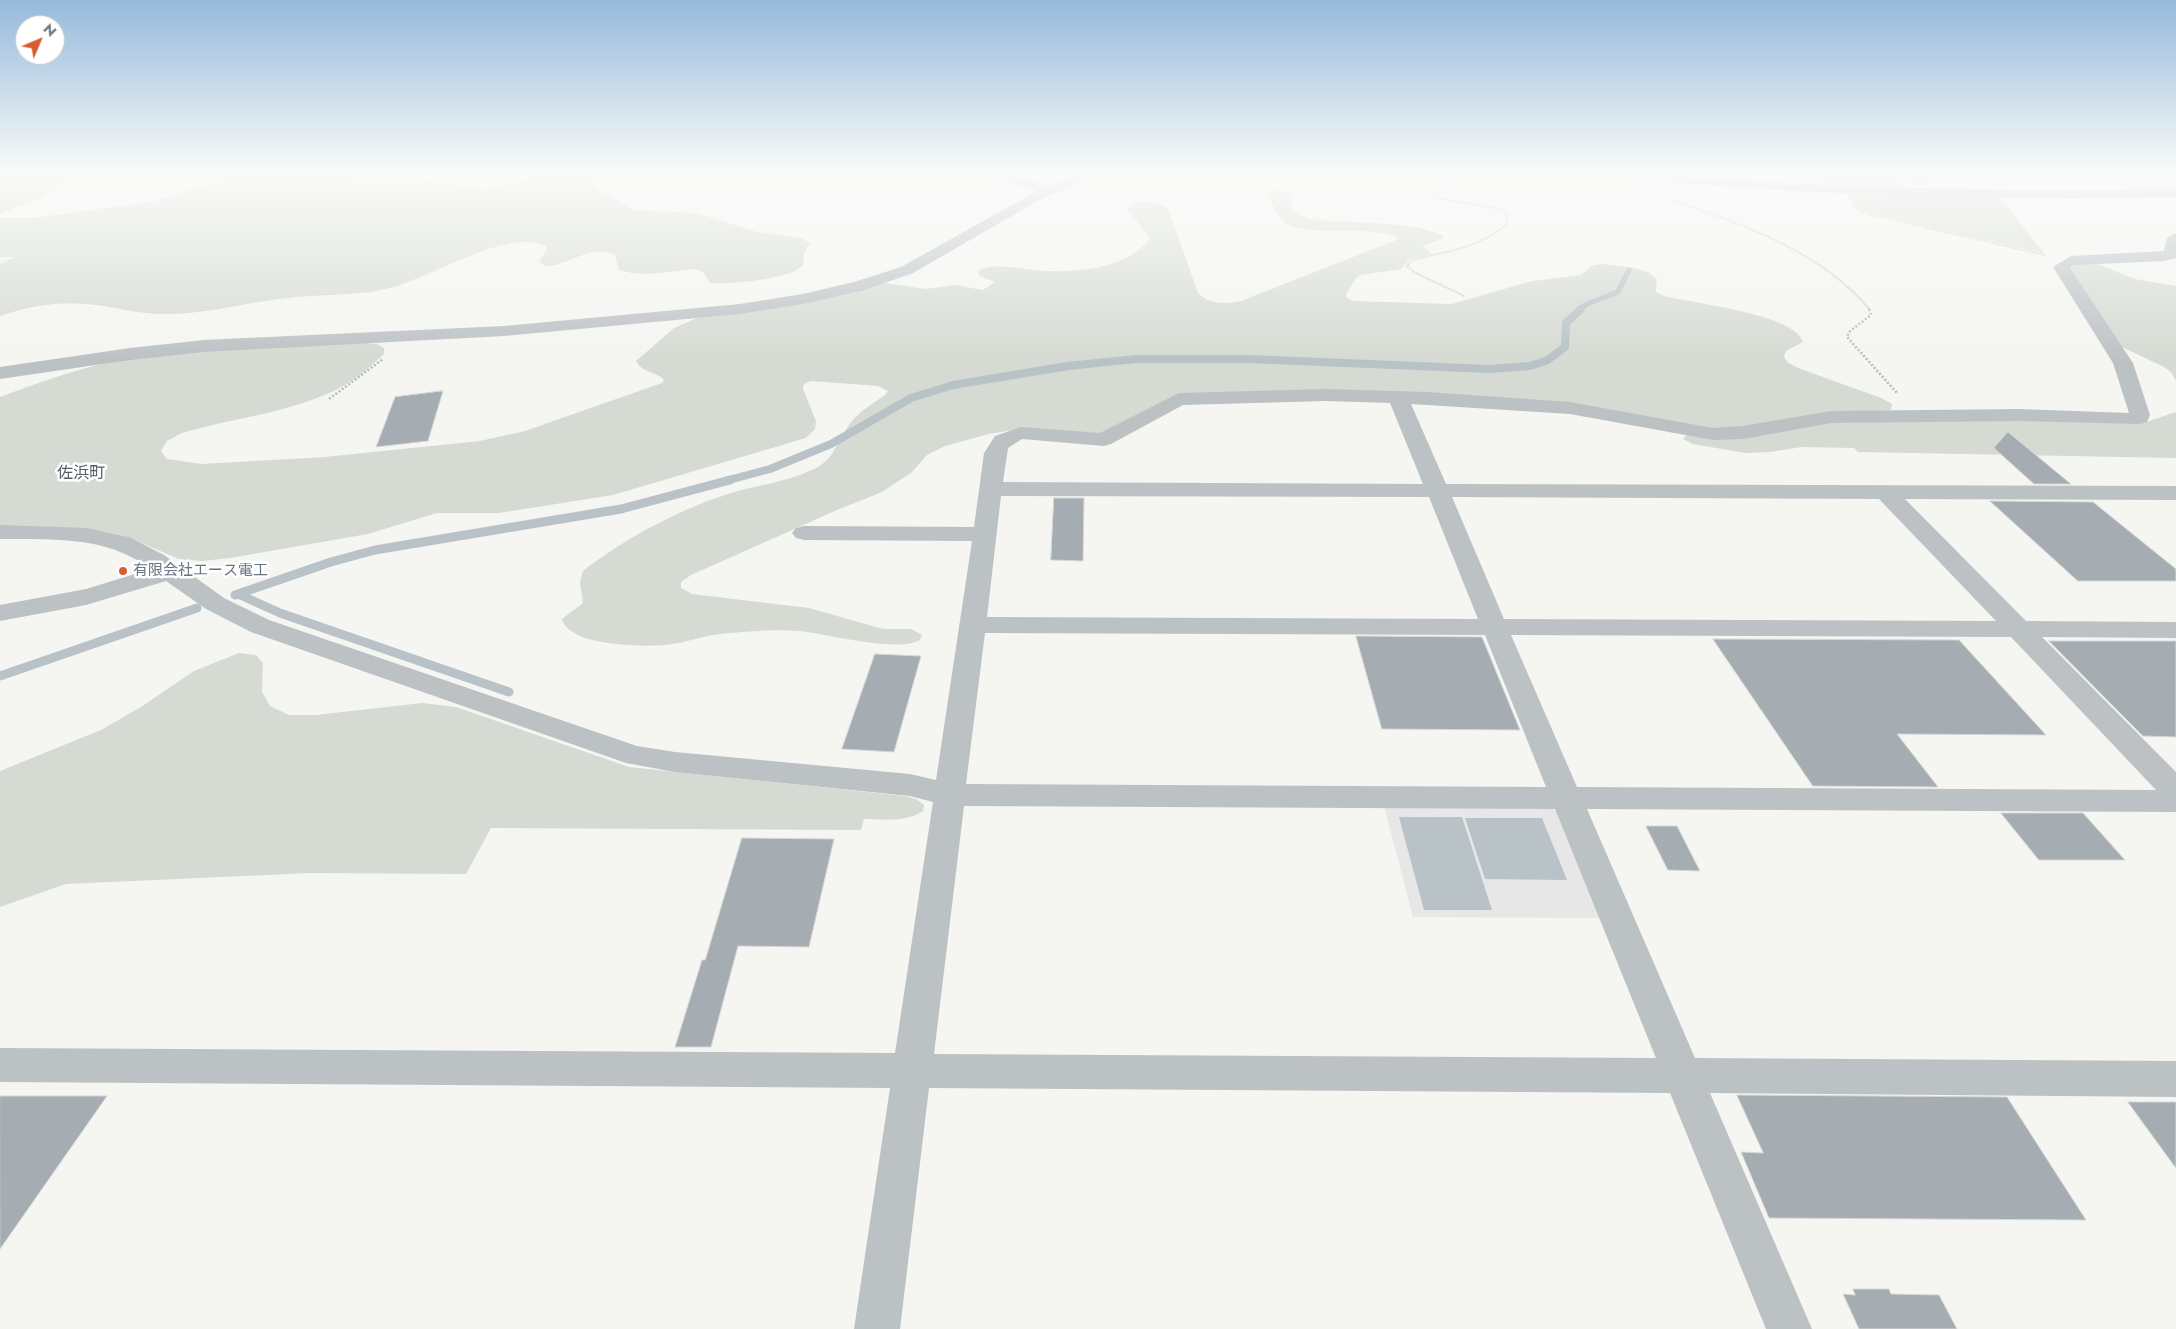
<!DOCTYPE html>
<html>
<head>
<meta charset="utf-8">
<style>
  body { margin:0 }
  #map { position:relative; width:2176px; height:1329px; overflow:hidden; background:#f5f6f2; font-family:Jost,sans-serif }
  canvas { display:block }
  .north { position:absolute; left:15px; top:15px; width:50px; height:50px; box-sizing:border-box; background:#fff; border:1px solid #c2c8cd; border-radius:50%; rotate:45deg; font-size:14px; font-weight:700; line-height:20px; text-align:center; color:#667581 }
  .north::after { content:''; display:block; margin:auto; width:18px; height:22px; background:#d85c30; clip-path:polygon(50% 0,100% 100%,50% 72%,0 100%) }
</style>
</head>
<body>
<div id="map">
<canvas width="2176" height="1329"></canvas>
<div class="north">N</div>
</div>
<script>
const c = document.querySelector('canvas').getContext('2d');
c.lineJoin = 'round';
function paint(path, color) {
  c.fillStyle = color;
  c.fill(path, 'evenodd');
}
function trace(path, color, width, dash) {
  c.strokeStyle = color;
  c.lineWidth = width;
  c.lineCap = dash ? 'butt' : 'round';
  c.setLineDash(dash || []);
  c.stroke(path);
}
function label(font, color, halo, rows, align = 'center') {
  c.font = font + ' Jost,"Noto Sans JP",sans-serif';
  c.lineWidth = 5;
  c.setLineDash([]);
  c.textBaseline = 'middle';
  c.strokeStyle = halo;
  c.fillStyle = color;
  for (const [text, x, y, turn = 0] of rows) {
    c.save();
    c.translate(x, y);
    c.rotate((+turn || 0) * Math.PI / 180);
    c.textAlign = isNaN(turn) ? turn : align;
    if (halo) c.strokeText(text, 0, 0);
    c.fillText(text, 0, 0);
    c.restore();
  }
}
paint(new Path2D(`
  M2100,175H2176V190L2134,191Z
  M1384,806L1549,807L1559,813L1602,918L1413,917Z`), '#e6e7e6');
paint(new Path2D(`
  M0,175H85L58,187L32,202L0,214Z
  M233,175H357L352,183L357,185L429,180L483,189L544,175H595L593,182L598,189L635,210L696,213L757,232L800,238L811,243L804,252L803,265C793,279 727,285 710,283L703,272L696,269C671,271 644,278 619,270L615,255C592,243 568,266 546,266L539,262L547,249L546,246C504,227 427,282 382,290C351,296 319,294 288,298C248,302 208,314 168,314C140,315 113,306 86,304C58,301 26,307 0,316V264L15,257H0V218H33L157,201Z
  M1166,175H1187L1158,186L1143,185Z
  M1814,175H1892L1907,190L1824,187Z
  M1901,175H1925L1932,186L1914,185Z
  M1278,190L1291,194L1292,210L1298,214L1311,219C1342,223 1419,221 1443,236L1442,239L1422,246L1432,254L1410,259L1401,269L1361,275L1356,278L1346,294L1347,298L1353,301L1452,304L1532,281L1581,275L1592,266L1602,264L1634,268L1648,272L1657,279L1656,292L1664,296C1692,303 1795,314 1803,342L1786,351L1784,356L1787,362L1798,368L1881,398L1892,404L1891,410L1814,414L1727,431L1595,407L1174,396L1100,434L1019,429L989,434L945,446L927,455L912,472L882,492L837,510L691,575L681,582V588L692,594L809,608L883,629H911L922,635L920,640C897,653 828,634 800,631C776,629 744,632 720,634C701,636 682,644 664,645C642,647 568,646 562,619L583,603L580,582L583,571C624,539 678,510 728,494C756,485 789,482 816,468C835,459 839,436 852,421C861,410 874,403 885,395L888,391L878,386L811,381L804,384L803,389L816,421L815,429L806,438L613,495L499,513H437L368,534L230,558L202,561L179,559L125,536L101,531L0,526V397C41,382 83,366 127,359C205,347 286,347 365,343L377,344L384,348V354C368,369 348,386 327,394C281,414 229,419 182,433L167,441L161,451L167,459L202,464L325,457L480,441L525,431L662,383L664,380C656,371 642,373 636,361L674,328L697,318L806,303L886,283L926,289L955,285L983,290L995,282L980,276L978,273L981,269L989,267C1008,265 1028,270 1047,271C1081,272 1129,268 1150,238L1128,209L1133,203L1147,201L1164,206L1169,211L1198,293C1210,305 1226,304 1241,301L1399,239C1380,223 1300,239 1283,221C1276,214 1272,202 1267,194L1270,191Z
  M1847,193L2000,198L2044,253L1872,214L1855,209Z
  M2095,263L2135,279L2176,286V381L2171,372L2164,367L2120,346L2070,269L2078,264Z
  M2176,412V458L1858,452L1854,448L1802,447L1770,452L1745,453L1693,444L1683,439L1687,435L1736,439L1815,423L2024,419L2143,423Z
  M239,653L256,655L263,663L262,692L270,706L289,715H316L422,703L456,707L629,767L905,796L916,799L924,805L923,811C904,823 885,819 864,819L861,830L491,828L466,874L310,873L66,884L0,907V771L101,730L141,707L194,671Z`), '#d5dad2');
paint(new Path2D(`
  M1399,817H1462L1492,910H1424Z
  M1465,818H1542L1567,880L1485,879Z`), '#b8c2c7');
trace(new Path2D(`
  M1579,310L1587,304L1618,292L1629,270`), '#b8c2c7', 5.5);
trace(new Path2D(`
  M725,481L770,469L831,444L911,398L953,385L1068,366L1136,359H1249L1489,369L1530,366L1546,361L1565,347L1566,323L1581,309`), '#b8c2c7', 8);
trace(new Path2D(`
  M238,594L280,613L509,692
  M235,595L331,562L375,550L621,509L730,480
  M0,676L197,608`), '#b8c2c7', 9);
const building = new Path2D(`
  M443,391L428,441L376,447L395,397Z
  M2008,432L2071,484H2034L1994,448Z
  M1054,498H1084L1083,561L1051,560Z
  M1990,501L2093,502L2176,569V581H2078Z
  M1356,636L1482,637L1520,730L1382,729Z
  M1713,639L1959,640L2046,735L1897,734L1938,787L1813,786Z
  M2049,641H2176V737L2143,736Z
  M875,654L921,656L894,752L842,749Z
  M2001,813H2083L2125,860H2039Z
  M1646,826H1677L1700,871L1668,870Z
  M742,838L834,839L809,947L738,946L711,1047H675L702,960H705Z
  M1737,1095L2007,1097L2086,1220L1769,1218L1741,1152L1763,1153Z
  M0,1096H107L0,1249Z
  M2128,1102H2176V1168Z
  M1853,1289H1889L1891,1294L1939,1295L1957,1329H1859L1843,1294L1855,1295Z`);
paint(building, '#a5adb2');
trace(building, '#d7d7d5', 1);
trace(new Path2D(`
  M1578,175L1616,186
  M1671,200C1742,224 1821,251 1870,310
  M1859,212L2045,255
  M1464,296L1414,272L1407,266L1412,260C1445,252 1481,247 1507,224L1506,212L1501,209L1442,199L1435,195L1437,191L1465,175`), '#b7babc', 2, [1, 1]);
trace(new Path2D(`
  M1869,309L1871,315L1849,332L1847,337L1897,393
  M329,399L383,359`), '#b7babc', 2.5, [2, 2]);
paint(new Path2D(`
  M990,175H1014L1050,186L1077,175H1098L1041,199L913,273L865,290L803,304L740,314L504,336L204,352L130,360L0,379V367L130,348L204,340L504,326L740,304L803,294L854,282L901,267L1037,191L992,178Z
  M1628,175C1699,175 1769,183 1840,185C1952,190 2064,191 2176,189V197C1995,200 1815,196 1635,179Z
  M2176,233V258L2163,261L2075,265L2070,268L2133,363L2150,415L2147,422L2140,424L2019,421L1831,423L1743,439L1713,440L1570,414L1411,404L1446,484L2176,486V500L1905,499L2026,621L2176,622V638L2042,637L2176,772V812L1587,809L1695,1058L2176,1061V1097L1710,1093L1812,1329H1766L1670,1093L929,1088L900,1329H854L890,1088L0,1082V1048L895,1053L933,802L910,796L675,772L626,763L251,632L206,609L166,581L86,605L0,621V605L86,589L151,569C104,535 56,540 0,539V525L87,528L129,537L164,555L224,598L269,620L637,746L675,752L910,774L936,780L972,541L804,540L796,538L792,533L796,528L804,526L974,527L984,453L995,436L1021,427L1100,433L1179,393L1326,389L1427,392L1570,402L1713,428L1743,426L1831,411L2019,409L2129,413L2113,363L2053,267L2071,256L2164,251L2167,238ZM1326,401L1390,403L1423,484L1003,482L1008,448L1022,439L1104,446L1111,444L1183,405ZM1001,496L1429,497L1478,619L987,617ZM1452,497L1879,499L1996,621L1504,619ZM985,633L1485,635L1546,787L966,784ZM1511,635L2011,637L2156,790L1577,787ZM964,806L1555,809L1656,1058L934,1054Z`), '#bcc1c4');
const sky = c.createLinearGradient(0, 0, 0, 361);
sky.addColorStop(0, '#95badb');
sky.addColorStop(0.48, '#fafbf9');
sky.addColorStop(1, '#fafbf900');
c.fillStyle = sky;
c.fillRect(0, 0, 2176, 361);
for (const [x, y, r, color] of [
  [123,571,5,"#d85c30"]
]) {
  const dot = new Path2D();
  dot.arc(x, y, r, 0, 2 * Math.PI);
  c.fillStyle = color;
  c.fill(dot);
  trace(dot, '#fff', 2);
}
label('15px', '#667581', '#fff', [
  ["有限会社エース電工",133,571]
], 'left');
label('16px', '#545e67', '#fff', [
  ["佐浜町",81,474]
]);
</script>
</body>
</html>
